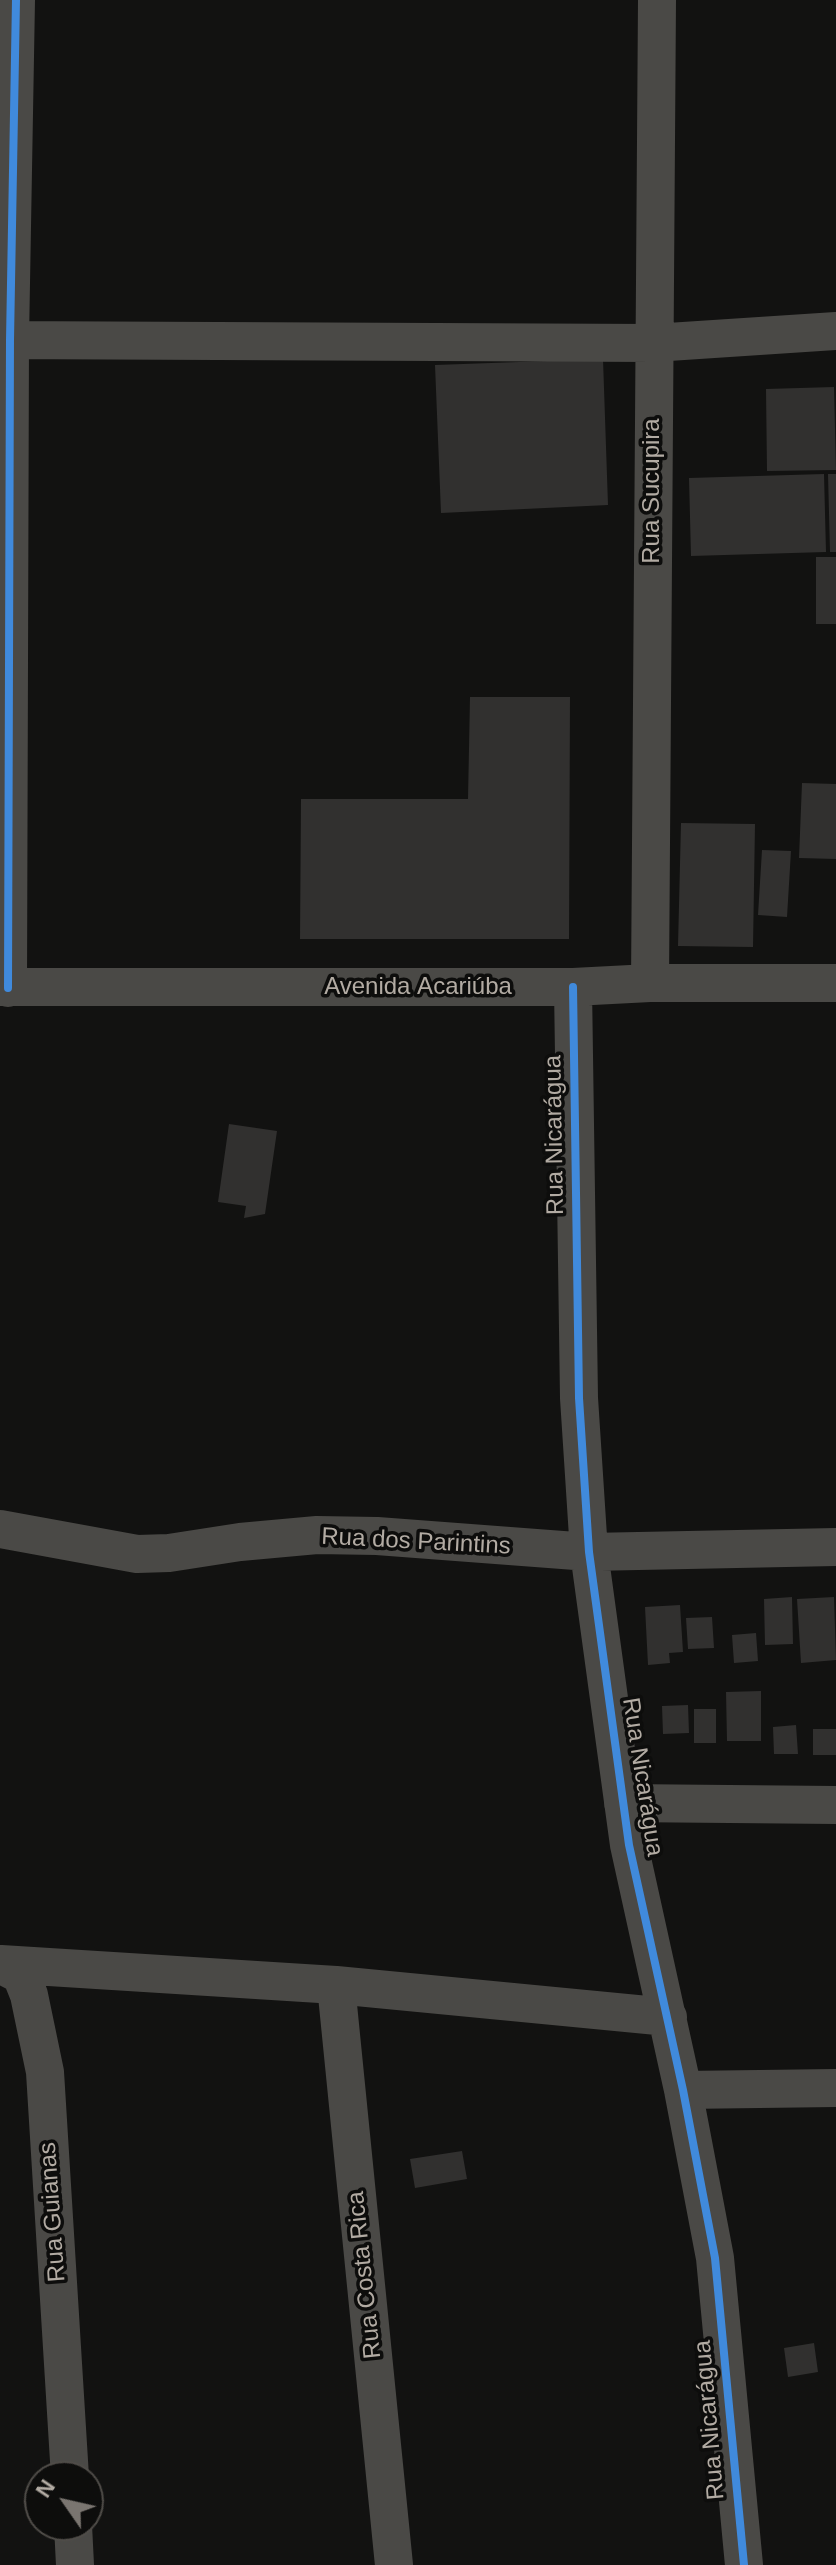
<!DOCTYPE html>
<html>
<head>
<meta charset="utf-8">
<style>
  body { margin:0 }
  #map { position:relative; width:836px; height:2565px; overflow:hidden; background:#121211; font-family:Arial,sans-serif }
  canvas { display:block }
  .north { position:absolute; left:24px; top:2461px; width:80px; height:80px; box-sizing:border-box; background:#0d0d0c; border:2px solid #4f4c48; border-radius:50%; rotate:304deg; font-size:22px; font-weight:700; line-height:32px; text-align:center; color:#b2aba3 }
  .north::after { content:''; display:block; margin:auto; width:28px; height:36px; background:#7a7570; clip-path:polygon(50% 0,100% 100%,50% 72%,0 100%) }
</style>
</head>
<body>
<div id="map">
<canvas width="836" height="2565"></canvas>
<div class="north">N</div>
</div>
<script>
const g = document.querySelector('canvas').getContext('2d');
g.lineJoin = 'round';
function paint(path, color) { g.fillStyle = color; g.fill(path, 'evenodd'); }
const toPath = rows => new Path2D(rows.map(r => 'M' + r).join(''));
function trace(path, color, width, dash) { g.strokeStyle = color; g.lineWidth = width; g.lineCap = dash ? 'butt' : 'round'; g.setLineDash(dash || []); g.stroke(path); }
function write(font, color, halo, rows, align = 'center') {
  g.font = font + ' Arial,sans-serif'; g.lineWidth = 7; g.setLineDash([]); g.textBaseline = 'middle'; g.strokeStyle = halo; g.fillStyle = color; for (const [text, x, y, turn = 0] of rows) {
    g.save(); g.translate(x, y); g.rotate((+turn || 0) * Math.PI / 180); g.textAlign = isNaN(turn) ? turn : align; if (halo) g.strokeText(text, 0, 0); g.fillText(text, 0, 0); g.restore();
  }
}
const building = toPath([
  [603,359,608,505,441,513,435,365],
  [834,387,836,470,767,471,766,389],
  [824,474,826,552,691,556,689,478],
  [828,474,836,474,836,552,830,552],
  [816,557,836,557,836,624,816,624],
  [470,697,570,697,569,939,300,939,301,799,468,799],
  [802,783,836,784,836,859,799,858],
  [681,823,755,824,753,947,678,946],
  [762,850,791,851,787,917,758,915],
  [229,1124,277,1131,265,1214,244,1218,246,1206,218,1202],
  [792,1597,793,1644,765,1645,764,1599],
  [834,1597,836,1660,801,1663,797,1599],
  [680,1605,683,1652,669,1653,670,1663,648,1665,645,1607],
  [712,1617,714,1648,688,1649,686,1618],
  [756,1633,758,1661,734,1663,732,1635],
  [761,1691,761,1741,727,1741,726,1692],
  [688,1705,689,1733,663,1734,662,1706],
  [694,1709,716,1709,716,1743,694,1743],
  [796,1725,798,1754,774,1754,773,1727],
  [813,1729,836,1729,836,1755,813,1755],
  [462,2151,467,2179,415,2188,410,2159],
  [814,2343,818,2372,788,2377,784,2348]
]);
const street = toPath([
  [0,340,653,343,836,331],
  [650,983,657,0],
  [0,987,573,987,650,983,836,983],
  [573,987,579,1398,589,1552,629,1845,683,2090,715,2258,744,2565],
  [8,988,10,340,16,0],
  [0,1529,137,1554,169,1553,240,1542,317,1535,377,1536,589,1552,836,1547],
  [623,1803,836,1805],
  [0,1964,21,1975,29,1995,45,2072,70,2477],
  [1,1964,336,1985,668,2017],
  [336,1985,394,2565],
  [683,2090,836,2088],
  [73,2525,75,2565]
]);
const cycleway = toPath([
  [573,987,579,1398,589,1552,629,1845,683,2090,715,2258,744,2565],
  [8,988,10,340,16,0]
]);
const streetNames = [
  ["Rua Sucupira",652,491,-90],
  ["Avenida Acariúba",418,987],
  ["Rua Nicarágua",555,1135,-91],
  ["Rua dos Parintins",416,1542,3],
  ["Rua Nicarágua",642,1777,81],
  ["Rua Guianas",53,2212,-94],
  ["Rua Costa Rica",365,2275,-96],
  ["Rua Nicarágua",710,2420,-95]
];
paint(building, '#31302f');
trace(street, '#4a4946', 38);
trace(cycleway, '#408adc', 8);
write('24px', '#b2aba3', '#0d0d0c', streetNames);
</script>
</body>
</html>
